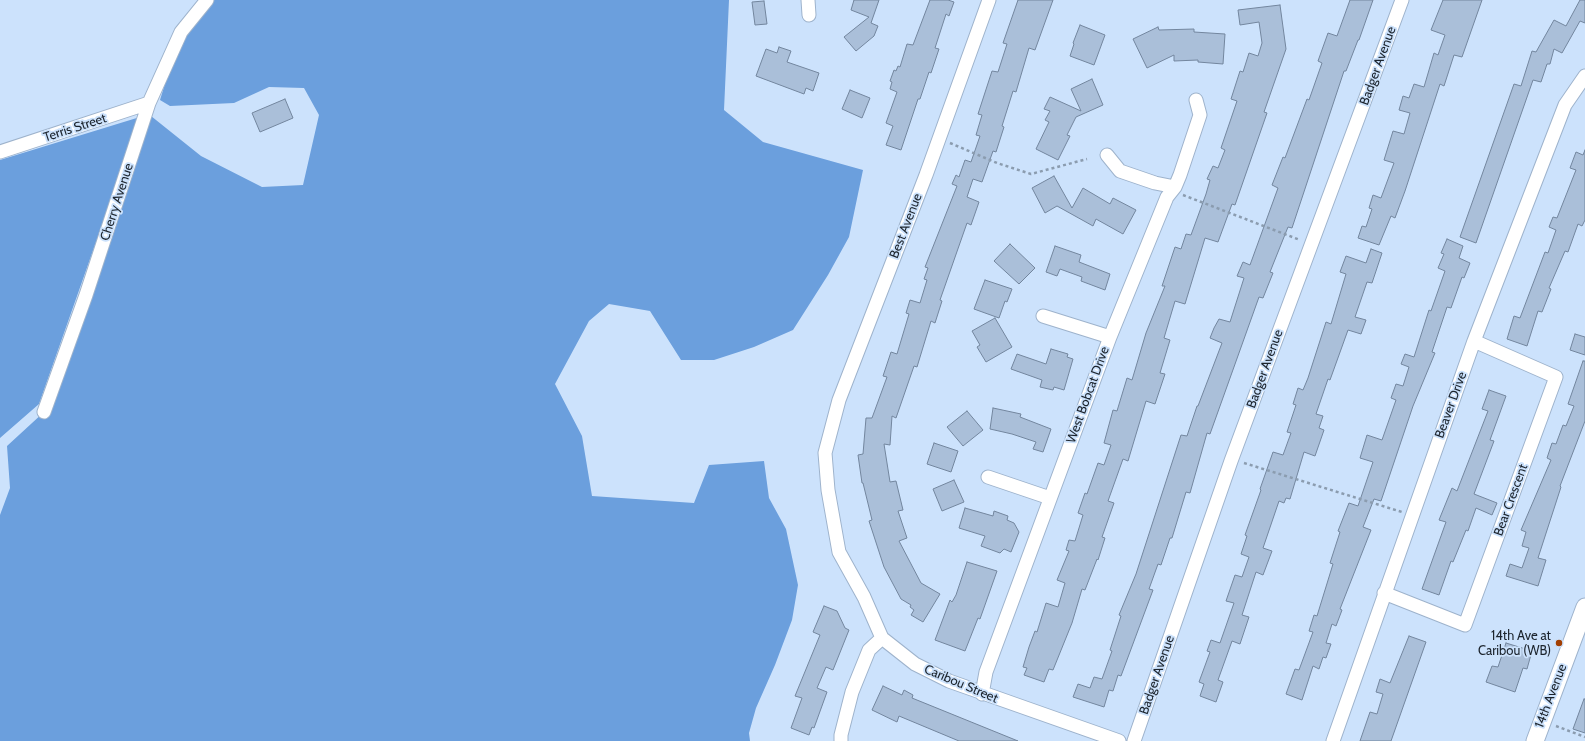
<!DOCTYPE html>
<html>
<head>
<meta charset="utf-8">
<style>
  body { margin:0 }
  canvas { display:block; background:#cce2fc }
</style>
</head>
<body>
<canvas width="1585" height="741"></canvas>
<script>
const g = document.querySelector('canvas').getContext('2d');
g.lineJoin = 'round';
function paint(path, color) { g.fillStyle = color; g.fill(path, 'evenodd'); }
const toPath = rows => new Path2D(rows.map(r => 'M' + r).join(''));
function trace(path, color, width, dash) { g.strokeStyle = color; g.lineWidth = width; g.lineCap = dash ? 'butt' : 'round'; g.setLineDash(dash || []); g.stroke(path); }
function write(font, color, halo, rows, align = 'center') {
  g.font = font + ' Cabin,sans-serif'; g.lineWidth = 3.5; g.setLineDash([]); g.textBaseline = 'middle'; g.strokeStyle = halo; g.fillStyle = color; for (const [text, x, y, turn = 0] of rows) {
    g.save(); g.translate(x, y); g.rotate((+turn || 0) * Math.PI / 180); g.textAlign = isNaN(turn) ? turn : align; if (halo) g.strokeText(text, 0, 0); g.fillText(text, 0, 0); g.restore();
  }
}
const forest = toPath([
  [207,0,729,0,724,110,763,142,863,170,849,237,828,275,793,330,754,347,714,360,681,360,650,311,609,304,589,321,555,384,582,436,592,496,694,503,709,465,764,461,769,498,786,529,798,585,792,620,775,665,756,708,749,733,750,741,0,741,0,515,10,488,7,446,44,412,151,116,201,156,262,187,303,185,319,115,304,88,269,87,234,103,170,106,160,100,181,32],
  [140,117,39,404,0,438,0,160]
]);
const building = toPath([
  [854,0,879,0,871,23,878,26,874,36,856,51,844,37,869,17,851,10,854,0],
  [930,0,948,0,954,2,949,16,946,14,935,48,939,49,931,73,929,72,920,99,918,99,901,150,886,145,893,126,886,123,897,92,890,89,892,82,890,81,894,70,896,71,898,66,900,67,907,44,913,45,930,0],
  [1018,0,1053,0,1035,50,1029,48,1016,92,1013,91,1002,126,1004,127,996,152,993,151,982,182,973,179,967,197,979,202,971,225,967,223,940,300,942,301,935,323,931,321,917,367,914,366,896,418,892,416,890,445,884,444,890,482,896,481,903,510,898,511,907,538,899,541,921,583,940,594,923,622,911,615,914,610,910,607,911,605,901,599,884,567,869,521,872,520,863,483,862,483,858,455,863,454,866,418,872,418,887,377,883,376,891,352,897,354,909,314,906,313,910,300,920,303,927,280,924,279,928,268,925,267,957,186,952,184,956,175,959,177,965,160,971,162,980,136,976,135,982,115,978,114,992,71,998,72,1007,44,1003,43,1018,0],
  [1350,0,1373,0,1359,40,1358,40,1346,71,1344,71,1292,228,1288,227,1270,272,1273,273,1263,298,1259,297,1210,434,1207,433,1190,493,1186,492,1172,538,1170,538,1161,565,1158,564,1149,589,1153,590,1121,676,1118,675,1113,691,1109,690,1104,707,1073,697,1078,684,1090,688,1094,677,1102,679,1112,651,1110,650,1121,616,1119,615,1136,574,1181,435,1187,436,1197,406,1198,406,1222,343,1210,338,1214,328,1219,319,1230,322,1244,278,1237,276,1243,262,1250,265,1278,188,1272,185,1283,157,1285,158,1307,99,1309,100,1322,63,1318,61,1328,33,1337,36,1350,0],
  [1443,0,1482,0,1462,57,1454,55,1444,86,1440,84,1405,191,1395,218,1391,216,1379,245,1358,238,1362,226,1366,227,1372,209,1369,208,1373,195,1381,198,1394,163,1384,160,1393,131,1404,134,1410,113,1399,110,1403,96,1409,98,1414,84,1424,87,1434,53,1438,55,1445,35,1431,30,1443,0],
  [1580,0,1585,0,1585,23,1580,21,1562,53,1554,49,1550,64,1547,64,1541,82,1533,80,1476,243,1460,237,1514,84,1521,86,1532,51,1536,52,1554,20,1566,26,1580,0],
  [764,1,767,24,755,25,752,2,764,1],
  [1280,5,1286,49,1264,112,1267,113,1235,205,1232,204,1218,242,1205,238,1185,304,1175,301,1164,338,1170,340,1160,373,1165,374,1155,404,1146,401,1128,461,1123,459,1108,501,1114,503,1102,537,1105,538,1098,560,1097,559,1085,590,1082,589,1072,623,1053,670,1049,669,1044,682,1024,675,1027,668,1023,667,1029,647,1035,631,1037,632,1046,603,1058,607,1065,583,1057,580,1069,551,1066,550,1069,540,1075,541,1083,515,1078,513,1085,493,1087,494,1098,463,1104,465,1111,445,1104,443,1113,410,1117,411,1127,378,1132,380,1146,333,1165,286,1162,286,1175,247,1181,249,1186,234,1191,235,1206,194,1210,180,1207,179,1213,166,1218,168,1225,150,1221,148,1237,101,1231,99,1240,71,1243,72,1249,53,1258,56,1262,43,1259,22,1240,25,1238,10,1280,5],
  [1080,25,1105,35,1094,65,1070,56,1074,44,1073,43,1080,25],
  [1158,27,1159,30,1194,29,1194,32,1225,34,1223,64,1198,62,1198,60,1174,61,1174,55,1147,68,1133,39,1158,27],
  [779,47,791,51,787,62,819,73,813,91,806,88,804,94,756,76,766,49,777,53,779,47],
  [1092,79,1103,105,1076,117,1067,135,1070,136,1058,160,1036,149,1049,122,1045,120,1050,111,1044,109,1050,97,1081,111,1071,89,1092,79],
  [850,90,870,98,862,118,842,109,850,90],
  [285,99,293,118,260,132,252,113,285,99],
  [1585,150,1585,220,1582,226,1578,224,1568,252,1565,251,1549,288,1551,289,1542,312,1538,311,1527,346,1507,339,1514,316,1520,318,1545,252,1548,253,1556,230,1549,227,1553,217,1557,218,1576,170,1570,168,1576,152,1583,155,1585,150],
  [1054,176,1072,208,1083,188,1110,204,1113,198,1136,210,1123,234,1096,219,1093,226,1057,206,1045,213,1032,188,1054,176],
  [1447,239,1463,246,1459,258,1470,263,1464,278,1462,277,1451,308,1447,307,1432,352,1435,353,1413,406,1381,501,1374,499,1363,527,1371,530,1340,609,1342,610,1336,626,1332,624,1326,643,1331,644,1326,658,1323,657,1319,669,1313,666,1302,700,1286,694,1295,669,1299,670,1313,632,1309,631,1314,615,1317,616,1333,564,1330,563,1340,532,1338,531,1349,503,1358,506,1373,462,1360,458,1367,435,1382,440,1396,400,1391,398,1396,384,1403,386,1409,367,1401,364,1405,354,1414,357,1429,310,1431,311,1445,271,1438,268,1444,254,1441,253,1447,239],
  [1010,244,1035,268,1019,284,994,261,1010,244],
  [1055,246,1081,255,1079,262,1110,274,1105,290,1081,281,1082,277,1060,269,1057,276,1046,272,1055,246],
  [1371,249,1382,253,1372,283,1367,282,1355,317,1366,320,1361,334,1348,330,1330,380,1328,379,1316,414,1323,416,1319,428,1324,430,1315,456,1304,452,1290,499,1286,498,1284,503,1279,501,1263,548,1272,551,1263,575,1256,572,1242,615,1249,617,1240,644,1232,641,1218,680,1223,682,1216,702,1200,696,1204,684,1199,682,1210,652,1207,651,1211,640,1220,643,1234,603,1226,601,1235,575,1242,577,1249,557,1241,554,1247,536,1245,535,1261,490,1260,489,1273,452,1283,455,1291,433,1287,432,1296,405,1293,404,1298,388,1303,390,1308,378,1326,322,1331,324,1346,274,1340,272,1346,256,1366,263,1371,249],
  [985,280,1012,289,1007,302,1005,301,999,318,974,309,985,280],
  [995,318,1012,347,986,362,977,347,980,345,972,331,995,318],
  [1575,334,1585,337,1585,355,1570,350,1575,334],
  [1051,349,1068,354,1067,357,1073,359,1064,390,1054,387,1053,390,1040,387,1042,380,1011,369,1017,354,1046,364,1051,349],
  [1583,361,1585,361,1585,421,1560,486,1561,487,1538,558,1546,560,1538,586,1506,576,1510,564,1522,568,1529,548,1522,546,1526,532,1521,530,1551,460,1547,458,1552,443,1556,444,1563,425,1566,426,1574,406,1568,404,1583,361],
  [1489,390,1506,396,1490,440,1494,441,1474,494,1497,503,1492,515,1476,508,1468,531,1466,530,1453,562,1451,561,1439,595,1422,589,1446,522,1439,520,1452,488,1457,491,1488,411,1482,409,1489,390],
  [993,408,1021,414,1020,417,1051,429,1043,452,1033,449,1036,442,1012,434,990,429,993,408],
  [967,411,983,430,963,446,947,427,967,411],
  [934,443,958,451,951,472,927,464,934,443],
  [954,480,964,502,942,511,933,489,954,480],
  [965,508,993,516,994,511,1008,516,1007,520,1014,523,1019,532,1011,552,1004,549,1000,553,981,546,985,536,959,528,965,508],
  [967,562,997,571,980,619,978,618,965,651,935,640,950,600,952,602,956,595,967,562],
  [824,606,837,611,845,628,849,630,833,670,826,667,817,688,827,692,814,728,812,727,809,735,791,728,802,698,795,696,820,635,813,632,824,606],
  [1409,636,1426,642,1391,741,1360,741,1370,712,1377,714,1383,694,1376,692,1380,679,1390,683,1409,636],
  [1506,643,1532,651,1527,669,1523,668,1515,692,1486,682,1492,666,1498,667,1506,643],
  [883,686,902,695,904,690,913,695,912,698,1018,741,959,741,899,716,897,722,872,710,883,686],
  [1584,699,1585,699,1585,733,1573,729,1584,699]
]);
const path = toPath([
  [950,143,997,163,1031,174,1087,159],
  [1183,195,1300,240],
  [1244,463,1402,512],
  [1556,726,1585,737]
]);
const minor = toPath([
  [808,0,809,15],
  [989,0,926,175,839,400,825,453,828,490,839,552,864,597,882,638,915,664,949,681,1119,741],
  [0,152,149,103],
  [1107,155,1120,171,1155,183,1175,187],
  [1043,316,1110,337],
  [44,412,86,295,149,103,181,32,207,0],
  [988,477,1050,498],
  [1384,593,1465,625,1556,377,1474,341],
  [982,694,986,672,1110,337,1167,197,1175,187,1180,175,1200,115,1196,100],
  [841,741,841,735,852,692,869,650,882,638],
  [1134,741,1231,461,1402,0],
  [1333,741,1474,341,1565,105,1585,76]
]);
const tertiary = toPath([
  [1535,741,1585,607]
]);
const markers = [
  [1559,643,4,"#a23f03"]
];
const streetNames = [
  ["Badger Avenue",1378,66,-70],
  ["Terris Street",75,128,-18],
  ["Cherry Avenue",117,202,-72],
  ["Best Avenue",906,226,-69],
  ["Badger Avenue",1265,369,-70],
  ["West Bobcat Drive",1088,395,-70],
  ["Beaver Drive",1451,405,-70],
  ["Bear Crescent",1511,500,-70],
  ["Badger Avenue",1157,675,-71],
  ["Caribou Street",961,684,23],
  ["14th Avenue",1551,696,-69]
];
const poiNames = [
  ["14th Ave at",1551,636],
  ["Caribou (WB)",1551,651]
];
paint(forest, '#6b9fdd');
paint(building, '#aabfd9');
trace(building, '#73869e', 1);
trace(minor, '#9eb3cc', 15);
trace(tertiary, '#9eb3cc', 19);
trace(path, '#8b9caf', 2.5, [3, 3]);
trace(minor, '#fff', 13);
trace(tertiary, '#fff', 17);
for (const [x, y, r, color] of markers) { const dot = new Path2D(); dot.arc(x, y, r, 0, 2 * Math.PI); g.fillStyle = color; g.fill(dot); trace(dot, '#cce2fc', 1.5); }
write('13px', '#1c242d', '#cce2fc', streetNames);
write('13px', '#1c242d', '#cce2fc', poiNames, 'right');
</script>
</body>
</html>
